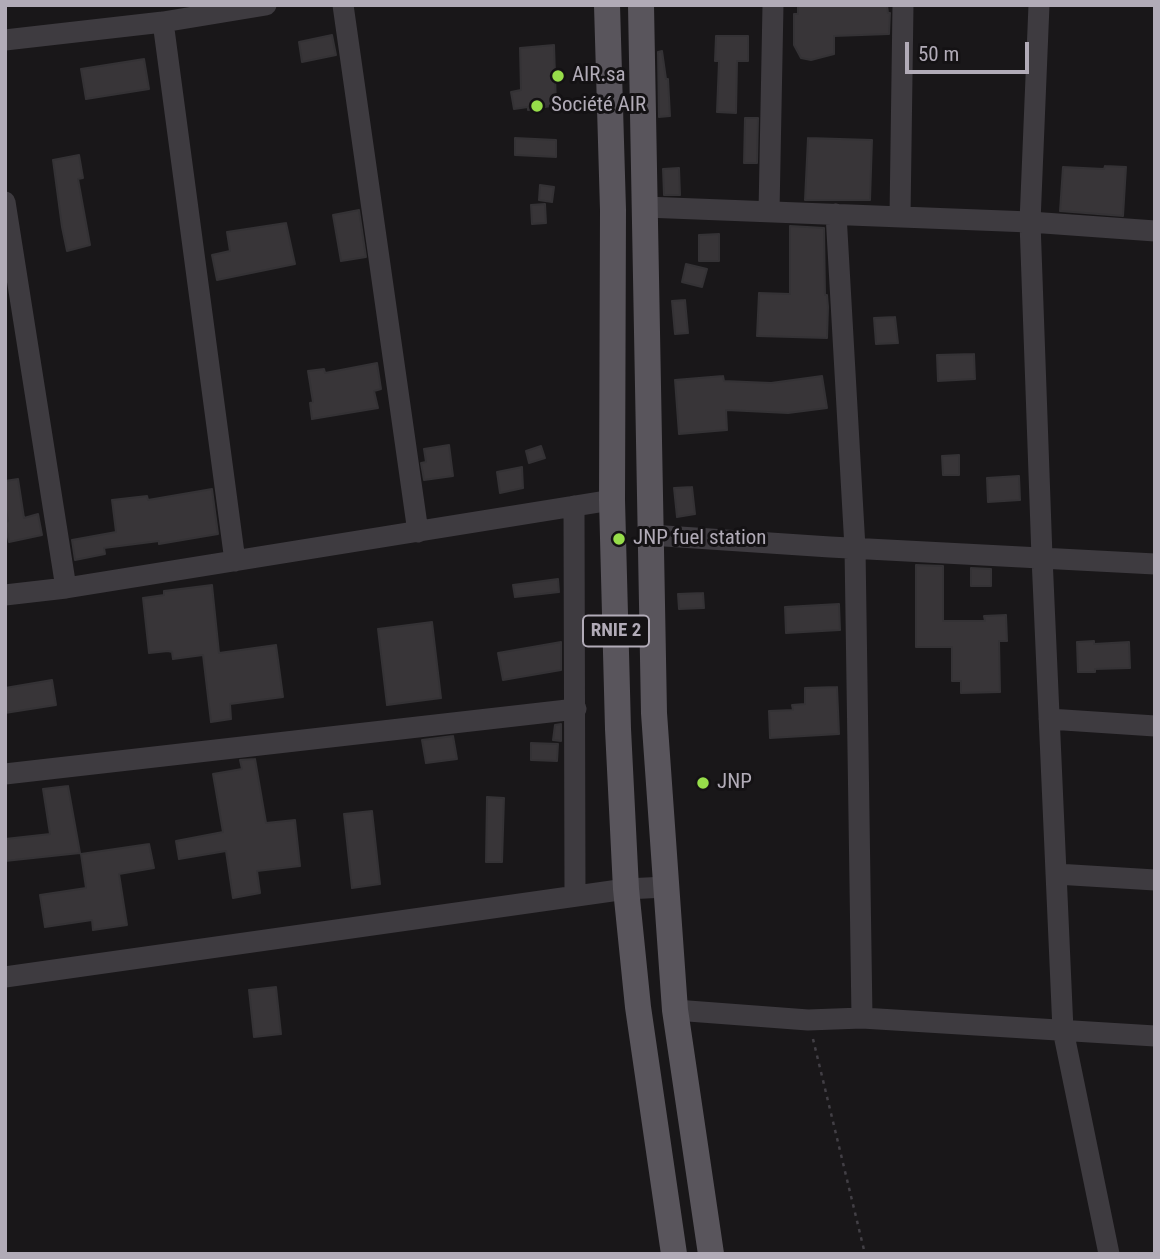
<!DOCTYPE html>
<html>
<head>
<meta charset="utf-8">
<style>
  body { margin:0 }
  #map { position:relative; width:1160px; height:1259px; overflow:hidden; background:#191719; font-family:"Roboto Condensed",sans-serif }
  canvas { display:block }
  .frame { position:absolute; inset:0; border:7px solid #b1abb7; pointer-events:none }
  .scale { position:absolute; left:905px; top:42px; width:124px; height:32px; box-sizing:border-box; border:4px solid #b1abb7; border-top:0; padding-left:9px; font-size:21px; line-height:24px; white-space:nowrap; color:#b1abb7; -webkit-text-stroke:5px #141214; paint-order:stroke }
</style>
</head>
<body>
<div id="map">
<canvas width="1160" height="1259"></canvas>
<div class="frame"></div>
<div class="scale">50 m</div>
</div>
<script>
const g = document.querySelector('canvas').getContext('2d');
g.lineJoin = 'round';
function paint(path, color) { g.fillStyle = color; g.fill(path, 'evenodd'); }
const toPath = rows => new Path2D(rows.map(r => 'M' + r).join(''));
function trace(path, color, width, dash) { g.strokeStyle = color; g.lineWidth = width; g.lineCap = dash ? 'butt' : 'round'; g.setLineDash(dash || []); g.stroke(path); }
function write(font, color, halo, rows, align = 'center') {
  g.font = font + ' "Roboto Condensed",sans-serif'; g.lineWidth = 6; g.setLineDash([]); g.textBaseline = 'middle'; g.strokeStyle = halo; g.fillStyle = color; for (const [text, x, y, turn = 0] of rows) {
    g.save(); g.translate(x, y); g.rotate((+turn || 0) * Math.PI / 180); g.textAlign = isNaN(turn) ? turn : align; if (halo) g.strokeText(text, 0, 0); g.fillText(text, 0, 0); g.restore();
  }
}
const building = toPath([
  [798,5,887,5,888,13,890,13,889,34,834,36,834,54,811,60,801,58,794,45,794,14,798,14,798,5],
  [332,35,336,55,302,62,299,42,332,35],
  [716,36,748,36,748,61,737,61,736,113,717,112,719,61,715,61,716,36],
  [554,45,556,105,528,110,528,107,514,109,511,92,521,90,520,48,554,45],
  [662,51,666,79,668,79,670,116,659,117,658,52,662,51],
  [144,59,149,89,86,99,81,69,144,59],
  [745,118,758,118,757,163,744,163,745,118],
  [515,138,556,140,556,157,515,155,515,138],
  [808,138,872,140,870,200,805,200,808,138],
  [79,155,83,178,78,179,90,245,67,251,62,227,53,160,79,155],
  [1105,166,1126,167,1123,216,1060,211,1063,167,1104,169,1105,166],
  [679,168,680,195,664,195,663,169,679,168],
  [540,185,554,187,552,202,539,200,540,185],
  [545,204,546,223,532,224,531,205,545,204],
  [359,210,366,257,341,261,333,215,359,210],
  [286,223,295,264,217,280,212,255,230,251,227,232,286,223],
  [790,226,824,228,825,295,827,295,828,307,827,338,757,336,759,293,790,294,790,226],
  [719,234,719,261,699,261,699,235,719,234],
  [686,264,707,269,702,287,682,282,686,264],
  [685,300,688,333,675,334,672,301,685,300],
  [895,317,898,343,876,344,874,318,895,317],
  [974,354,975,379,938,381,937,355,974,354],
  [377,363,381,389,374,391,378,408,312,419,310,403,313,402,308,371,324,369,325,373,377,363],
  [723,376,724,381,771,383,822,376,827,408,788,413,726,410,727,430,679,434,675,380,723,376],
  [449,445,453,476,424,480,421,463,426,462,424,449,449,445],
  [541,446,545,458,529,463,526,451,541,446],
  [959,455,959,475,943,475,942,456,959,455],
  [522,467,523,488,500,493,497,472,522,467],
  [1019,476,1020,500,988,502,987,478,1019,476],
  [18,479,24,518,38,514,42,535,9,542,5,522,8,521,5,507,5,481,18,479],
  [692,487,695,514,677,517,674,488,692,487],
  [212,489,218,534,159,544,159,541,104,548,105,554,75,560,72,540,116,532,112,500,147,496,148,500,212,489],
  [916,565,943,566,943,621,985,621,984,616,1006,615,1007,641,999,641,1000,692,961,693,961,681,952,681,952,647,916,647,916,565],
  [971,568,991,569,991,586,971,586,971,568],
  [558,579,559,592,515,597,513,585,558,579],
  [212,585,219,653,276,645,283,697,230,704,231,719,211,722,203,655,173,659,172,652,168,651,149,653,143,598,164,595,164,591,212,585],
  [703,593,704,608,679,609,678,594,703,593],
  [839,604,840,630,786,633,785,607,839,604],
  [432,622,441,698,387,705,378,629,432,622],
  [1094,641,1094,644,1129,642,1130,668,1095,669,1095,672,1078,672,1077,642,1094,641],
  [561,642,561,670,503,680,498,653,561,642],
  [52,680,56,705,5,713,5,688,52,680],
  [837,687,839,734,770,738,769,711,793,710,792,705,805,704,805,688,837,687],
  [561,724,561,741,553,740,555,725,561,724],
  [453,736,457,759,426,763,422,740,453,736],
  [531,743,558,744,557,761,531,760,531,743],
  [255,759,266,823,295,820,300,866,257,871,260,893,233,898,226,851,179,859,176,841,223,832,213,774,242,769,240,760,255,759],
  [68,786,80,853,5,861,5,839,50,834,43,789,68,786],
  [487,797,504,798,502,862,486,862,487,797],
  [372,811,380,884,352,888,344,814,372,811],
  [149,844,154,868,119,874,127,925,93,930,92,920,45,927,40,895,86,888,81,854,149,844],
  [276,987,281,1034,254,1037,249,990,276,987]
]);
const path = toPath([
  [813,1039,865,1254]
]);
const minor = toPath([
  [343,5,418,532],
  [1039,5,1030,222,1042,557,1063,1030,1109,1254],
  [163,22,235,561],
  [5,40,163,22,266,5],
  [5,202,66,588],
  [645,207,1030,222,1155,231],
  [769,212,773,5],
  [836,214,855,548,862,1018],
  [900,217,903,5],
  [574,506,575,896],
  [650,535,830,547,1155,564],
  [5,595,66,588,612,500],
  [1049,719,1155,726],
  [5,774,576,709],
  [1056,874,1155,880],
  [5,977,626,889,666,887],
  [675,1010,808,1020,862,1018,1155,1036]
]);
const major = toPath([
  [607,5,613,210,612,500,618,729,626,889,638,1007,674,1254],
  [641,5,654,713,675,1010,711,1254]
]);
const markers = [
  [558,76,7,"#97de4a"],
  [537,106,7,"#97de4a"],
  [619,539,7,"#97de4a"],
  [703,783,7,"#97de4a"]
];
const shields = [
  [616,631,66]
];
const shieldNames = [
  ["RNIE 2",616,631]
];
const poiNames = [
  ["AIR.sa",572,76],
  ["Société AIR",551,106],
  ["JNP fuel station",633,539],
  ["JNP",717,783]
];
paint(building, '#383538');
trace(building, '#343235', 2);
trace(path, '#423f45', 2.5, [3.5, 5]);
trace(minor, '#3e3b40', 21);
trace(major, '#59555c', 26);
for (const [x, y, r, color] of markers) { const dot = new Path2D(); dot.arc(x, y, r, 0, 2 * Math.PI); g.fillStyle = color; g.fill(dot); trace(dot, '#141214', 2.5); }
for (const [x, y, w] of shields) { const box = new Path2D(); box.roundRect(x - w / 2, y - 15.5, w, 31, 5); g.fillStyle = '#141214'; g.fill(box); trace(box, '#b1abb7', 2); }
write('bold 19px', '#b1abb7', null, shieldNames);
write('21px', '#b1abb7', '#141214', poiNames, 'left');
</script>
</body>
</html>
